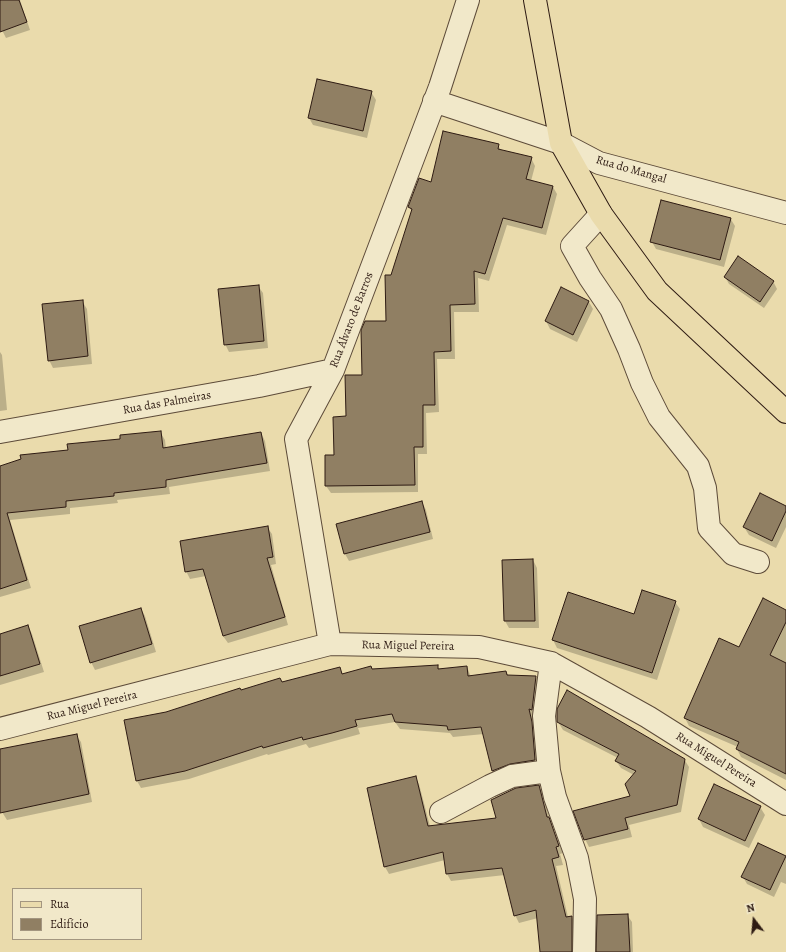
<!DOCTYPE html>
<html>
<head>
<meta charset="utf-8">
<style>
  body { margin:0 }
  #map { position:relative; width:786px; height:952px; overflow:hidden; background:#eadbac; font-family:Alegreya,serif }
  canvas { display:block }
  .legend { position:absolute; left:12px; top:888px; width:130px; height:52px; box-sizing:border-box; background:#f1e8c9; border:1px solid #a39680; margin:0; padding:5px 7px; list-style:none; font-size:12px; color:#2e1b13 }
  .legend li { display:flex; align-items:center; gap:8px; height:20px }
  .legend b { width:20px; border:1px solid #a39680 }
  .north { position:absolute; left:734px; top:900px; width:40px; height:40px; -webkit-text-stroke:3px #f1e8c9; paint-order:stroke; rotate:344deg; font-size:11px; font-weight:700; line-height:16px; text-align:center; color:#2e1b13 }
  .north::after { content:''; display:block; margin:auto; width:14px; height:18px; background:#2e1b13; clip-path:polygon(50% 0,100% 100%,50% 72%,0 100%) }
</style>
</head>
<body>
<div id="map">
<canvas width="786" height="952"></canvas>
<ul class="legend">
<li><b style="height:5px;background:#eadbac"></b>Rua</li>
<li><b style="height:11px;background:#907f63"></b>Edifício</li>
</ul>
<div class="north">N</div>
</div>
<script>
const g = document.querySelector('canvas').getContext('2d');
g.lineJoin = 'round';
function paint(path, color) { g.fillStyle = color; g.fill(path, 'evenodd'); }
const toPath = rows => new Path2D(rows.map(r => 'M' + r).join(''));
function trace(path, color, width, dash) { g.strokeStyle = color; g.lineWidth = width; g.lineCap = dash ? 'butt' : 'round'; g.setLineDash(dash || []); g.stroke(path); }
function write(font, color, halo, rows, align = 'center') {
  g.font = font + ' Alegreya,serif'; g.lineWidth = 3; g.setLineDash([]); g.textBaseline = 'middle'; g.strokeStyle = halo; g.fillStyle = color; for (const [text, x, y, turn = 0] of rows) {
    g.save(); g.translate(x, y); g.rotate((+turn || 0) * Math.PI / 180); g.textAlign = isNaN(turn) ? turn : align; if (halo) g.strokeText(text, 0, 0); g.fillText(text, 0, 0); g.restore();
  }
}
const shadow = toPath([
  [0,0,20,0,30,30,6,38,0,26],
  [371,92,376,100,367,138,313,125,309,118],
  [498,145,501,151,531,158,535,166,531,181,553,187,557,194,546,235,507,225,489,281,478,278,479,312,454,312,455,359,437,359,439,412,426,413,427,454,418,454,418,492,331,493,326,486,347,417,387,322,392,276,412,212,409,207,432,183],
  [730,218,735,226,724,267,656,249,652,242],
  [725,277,773,281,777,289,764,308,729,284],
  [258,286,263,293,268,348,229,352,225,344],
  [82,301,87,309,92,364,53,368,49,360],
  [589,302,593,309,577,342,550,329,546,321],
  [0,352,2,355,7,410,0,411],
  [160,432,165,440,166,449,261,433,265,441,270,471,169,487,170,494,117,500,118,503,70,508,70,514,10,520,31,588,0,597,0,467],
  [422,502,426,510,433,539,349,561,345,554],
  [786,507,786,527,776,548,749,535,744,527],
  [267,527,272,534,276,564,271,565,288,625,228,643,223,636,206,576,190,579,186,571],
  [533,560,537,568,539,628,509,628,505,621],
  [568,593,635,615,675,602,680,609,657,680,557,648,553,640],
  [141,609,145,616,156,652,95,670,91,662],
  [786,611,786,780,741,757,737,749,738,747,689,726,685,718,739,648],
  [28,626,32,634,44,672,0,685,0,635],
  [438,667,440,670,467,667,471,677,506,672,509,676,536,677,540,685,536,717,532,715,536,730,539,768,497,778,493,771,484,734,453,737,450,733,400,729,395,722,358,728,360,734,309,748,306,744,268,755,267,754,189,779,141,788,137,781,125,721,166,713,241,691,282,683,339,668,343,675,372,670],
  [558,722,684,759,689,767,681,812,629,825,632,837,589,847,585,839,631,797,634,775,621,768,616,761,618,758,563,730],
  [76,735,81,742,92,802,7,820,2,812,0,801,0,750],
  [415,777,419,784,430,826,497,819,539,786,543,794,550,821,563,853,560,854,563,865,556,866,568,917,572,917,576,925,575,952,541,952,538,918,519,923,515,915,505,875,451,881,447,874,445,860,389,874,385,867],
  [760,807,765,815,749,848,703,827,699,819],
  [759,844,786,857,786,884,781,882,774,897,747,884,743,877],
  [627,915,632,922,633,952,598,952]
]);
const building = toPath([
  [0,0,19,0,27,22,0,32,0,0],
  [317,79,372,91,363,131,308,118,317,79],
  [443,131,499,144,498,149,532,157,526,179,553,186,542,228,503,218,485,274,474,271,475,304,450,305,451,351,434,352,435,405,423,405,423,447,414,447,415,485,325,486,325,455,334,455,333,417,346,416,345,375,362,375,361,330,365,321,386,321,385,275,391,275,412,209,408,207,419,178,431,182,443,131],
  [661,200,731,218,720,260,650,242,661,200],
  [738,256,774,281,760,302,724,277,738,256],
  [259,285,264,341,224,345,218,289,259,285],
  [561,287,589,301,573,335,545,321,561,287],
  [83,300,88,356,48,361,42,304,83,300],
  [161,431,163,448,261,432,267,463,166,480,166,487,114,493,114,496,66,501,66,507,7,513,27,580,0,589,0,466,21,459,20,455,68,450,67,444,120,439,120,435,161,431],
  [760,493,786,506,786,511,772,541,743,527,760,493],
  [422,501,430,532,344,554,336,524,422,501],
  [268,526,273,557,267,558,285,617,223,636,203,569,185,572,180,541,268,526],
  [533,559,535,621,504,621,502,560,533,559],
  [642,590,676,601,652,673,552,640,568,592,634,614,642,590],
  [763,598,786,610,786,622,770,655,786,663,786,774,736,749,739,742,684,718,719,638,739,647,763,598],
  [141,608,152,644,90,663,79,626,141,608],
  [28,625,40,664,0,676,0,634,28,625],
  [438,665,438,669,467,666,468,676,506,671,507,675,536,676,532,710,529,709,532,722,535,760,510,764,492,771,481,727,448,730,447,726,395,722,392,714,355,720,357,726,332,733,303,740,302,737,263,748,262,746,185,771,136,781,124,720,166,712,240,688,241,690,280,678,282,682,340,667,342,674,371,666,372,669,438,665],
  [567,690,685,759,677,805,625,818,628,829,584,840,573,811,630,796,625,784,636,771,615,761,619,754,557,722,557,709,567,690],
  [77,734,89,794,0,813,0,749,77,734],
  [416,776,428,826,496,818,491,800,516,788,539,785,547,817,549,817,559,846,556,847,559,857,552,859,566,917,572,916,572,952,540,952,536,910,514,916,502,868,446,874,443,852,384,867,367,788,416,776],
  [714,784,761,806,745,841,698,819,714,784],
  [758,843,786,856,770,890,741,877,758,843],
  [628,914,630,952,596,952,597,915,628,914]
]);
const minor = toPath([
  [434,101,561,143,599,163,786,213],
  [601,214,572,246,590,278,611,309,629,349,642,383,659,417,698,466,705,488,709,528,733,554,758,562],
  [0,432,259,386,333,370],
  [330,644,296,439,333,370,440,87,468,0],
  [551,663,544,716,549,771,555,797,577,858,585,899,584,952],
  [0,729,330,644,479,647,551,663,648,717,786,804],
  [441,812,490,786,512,776,549,771]
]);
const major = toPath([
  [535,0,561,143,601,214,657,291,786,412]
]);
const streetNames = [
  ["Rua do Mangal",631,170,16],
  ["Rua Álvaro de Barros",352,320,-69],
  ["Rua das Palmeiras",167,403,-10],
  ["Rua Miguel Pereira",408,646,1],
  ["Rua Miguel Pereira",92,706,-14],
  ["Rua Miguel Pereira",716,760,32]
];
paint(shadow, '#0003');
paint(building, '#907f63');
trace(building, '#2e1b13', 1);
trace(minor, '#5d4b39', 24);
trace(major, '#2e1b13', 24);
trace(minor, '#f1e8c9', 22);
trace(major, '#eadbac', 22);
write('12px', '#2e1b13', '#f1e8c9', streetNames);
</script>
</body>
</html>
